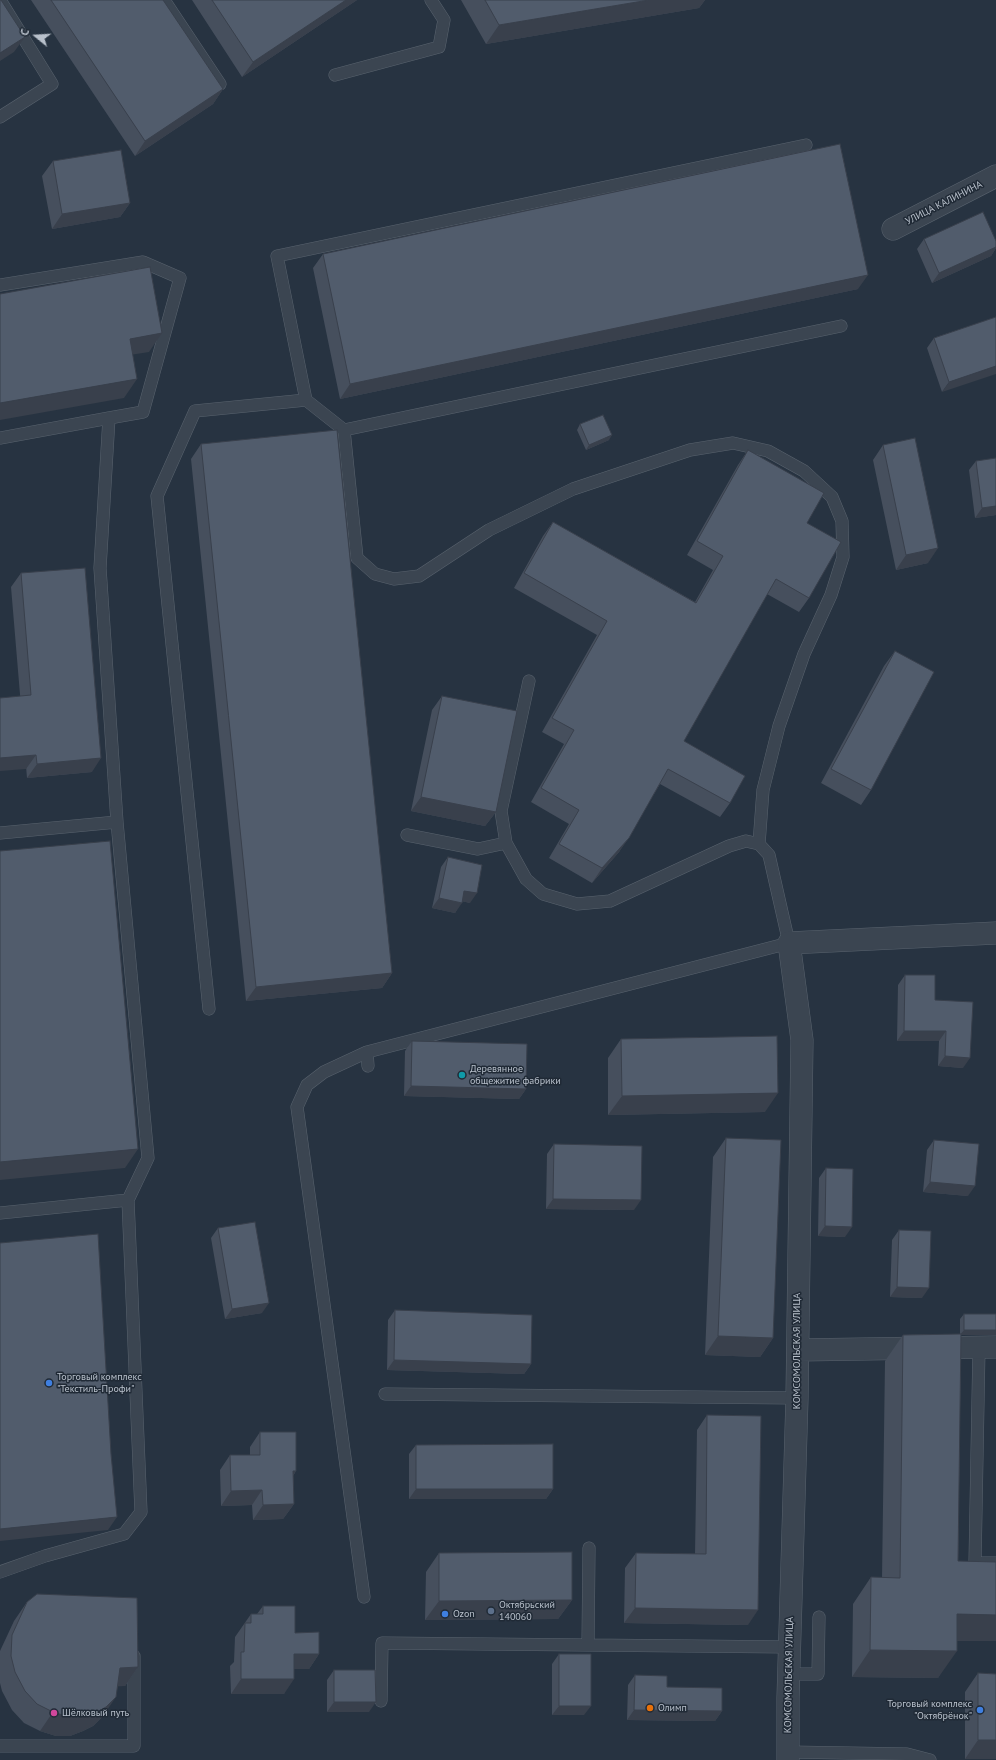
<!DOCTYPE html>
<html>
<head>
<meta charset="utf-8">
<style>
  body { margin:0 }
  #map { position:relative; width:996px; height:1760px; overflow:hidden; background:#273341; font-family:"PT Sans",sans-serif }
  canvas { display:block }
  .north { position:absolute; left:16px; top:16px; width:40px; height:40px; -webkit-text-stroke:3px #202a36; paint-order:stroke; rotate:288deg; font-size:11px; font-weight:700; line-height:16px; text-align:center; color:#b8c0cb }
  .north::after { content:''; display:block; margin:auto; width:14px; height:18px; background:#b8c0cb; clip-path:polygon(50% 0,100% 100%,50% 72%,0 100%) }
</style>
</head>
<body>
<div id="map">
<canvas width="996" height="1760"></canvas>
<div class="north">С</div>
</div>
<script>
const g = document.querySelector('canvas').getContext('2d');
g.lineJoin = 'round';
const toPath = rows => new Path2D(rows.map(r => 'M' + r).join(''));
function trace(path, color, width, dash) { g.strokeStyle = color; g.lineWidth = width; g.lineCap = dash ? 'butt' : 'round'; g.setLineDash(dash || []); g.stroke(path); }
function paint(path, color) { g.fillStyle = color; g.fill(path, 'evenodd'); }
function write(font, color, halo, rows, align = 'center') {
  g.font = font + ' "PT Sans",sans-serif'; g.lineWidth = 3; g.setLineDash([]); g.textBaseline = 'middle'; g.strokeStyle = halo; g.fillStyle = color; for (const [text, x, y, turn = 0] of rows) {
    g.save(); g.translate(x, y); g.rotate((+turn || 0) * Math.PI / 180); g.textAlign = isNaN(turn) ? turn : align; if (halo) g.strokeText(text, 0, 0); g.fillText(text, 0, 0); g.restore();
  }
}
const lane = toPath([
  [164,0,220,84],
  [335,75,439,47,444,20,431,0],
  [0,117,52,84,0,0],
  [0,285,143,262,180,278,143,412,109,418,100,568,117,822],
  [344,430,841,326],
  [0,438,109,418],
  [0,833,117,822,148,1158,128,1200],
  [407,835,478,849,506,843],
  [759,844,763,790,779,726,804,654,831,595,843,557,842,521,832,497,804,471,768,451,733,443,690,450,573,489,489,530,419,576,394,579,375,574,357,558,344,430,306,400,277,256,806,145],
  [209,1009,157,496,195,411,306,400],
  [367,1052,368,1066],
  [0,1213,128,1200,141,1512,124,1534,45,1556,0,1572],
  [979,1347,975,1563,996,1563],
  [385,1394,797,1398],
  [364,1597,297,1107,307,1085,324,1072,367,1052,789,943,769,855,759,844,746,841,729,846,610,901,577,904,543,894,526,879,506,843,501,811,529,681],
  [588,1645,589,1548],
  [789,1674,818,1674,819,1617],
  [381,1701,382,1643,790,1647],
  [0,1746,134,1746,134,1656],
  [788,1752,907,1754,930,1760]
]);
const street = toPath([
  [893,229,996,176],
  [798,1350,996,1347],
  [788,1760,788,1698,797,1398,802,1040,789,943,996,933]
]);
const wall = toPath([
  [31,0,163,0,223,89,213,104,135,156],
  [192,0,357,0,242,77],
  [461,0,705,0,699,8,486,44],
  [53,161,130,203,120,217,52,229,42,176],
  [924,239,996,241,996,248,991,256,932,283,917,249],
  [323,254,858,289,340,399,313,268],
  [996,317,942,392,927,348,934,338],
  [580,424,609,440,586,450,577,430],
  [201,444,392,973,382,988,246,1001,191,459],
  [883,445,928,563,896,570,873,460],
  [748,450,807,523,809,598,799,612,767,594,684,741,730,803,720,817,660,784,619,852,592,883,549,858,569,824,531,802,564,744,542,732,597,635,514,588,543,536,553,522,695,602,713,570,687,555,738,465],
  [976,461,996,515,975,518,969,470],
  [21,573,92,772,27,778,11,587],
  [895,651,871,790,861,805,821,783,884,666],
  [442,696,496,812,485,826,411,811,432,710],
  [448,857,470,903,462,901,455,913,432,908,441,867],
  [905,975,935,1000,963,1068,938,1066,939,1041,897,1041,898,985],
  [621,1039,765,1112,608,1115,608,1058],
  [412,1041,526,1089,519,1099,404,1096,405,1051],
  [726,1138,773,1338,760,1357,705,1355,713,1157],
  [934,1140,968,1196,923,1192,927,1150],
  [554,1144,634,1210,546,1209,547,1154],
  [826,1168,845,1237,818,1236,819,1178],
  [218,1228,262,1313,225,1319,211,1238],
  [899,1230,922,1298,890,1297,892,1240],
  [395,1310,531,1364,524,1374,387,1370,388,1320],
  [964,1314,996,1314,996,1335,961,1335,957,1641,938,1678,852,1677,853,1604,871,1577,882,1578,885,1361,903,1335,960,1334,960,1319],
  [707,1415,748,1625,624,1623,625,1568,636,1553,695,1554,697,1430],
  [260,1432,296,1471,293,1476,294,1504,283,1519,253,1520,252,1505,221,1506,220,1470,230,1455,250,1455,250,1447],
  [416,1445,553,1489,546,1499,409,1499,409,1454],
  [439,1553,572,1600,558,1619,425,1620,426,1572],
  [27,1602,138,1667,125,1686,118,1686,103,1716,93,1726,83,1731,70,1736,56,1736,40,1731,24,1723,12,1710,2,1691,0,1683,0,1651,14,1621],
  [263,1606,295,1633,319,1654,309,1669,294,1669,284,1694,231,1694,230,1666,234,1662,235,1637,251,1614,257,1614],
  [559,1654,584,1715,552,1715,552,1664],
  [334,1670,369,1712,327,1712,327,1680],
  [978,1673,996,1674,996,1759,965,1759,965,1692],
  [635,1675,667,1687,722,1711,715,1721,627,1720,628,1685]
]);
const shadedWall = toPath([
  [346,0,357,0,242,77,253,62],
  [649,0,705,0,699,8,486,44,499,25],
  [25,37,14,52,0,61,0,53],
  [223,89,213,104,135,156,145,141],
  [130,203,120,217,52,229,62,214],
  [996,247,996,248,991,256,932,283,939,273],
  [868,275,858,289,340,399,350,384],
  [162,333,149,352,117,357,130,339],
  [996,366,996,374,942,392,949,382],
  [137,379,124,398,0,420,0,403],
  [612,435,609,440,586,450,589,445],
  [996,506,996,515,975,518,982,508],
  [938,548,928,563,896,570,906,555],
  [36,755,26,769,0,771,0,758],
  [101,758,92,772,27,778,37,764],
  [421,797,496,812,485,826,411,811],
  [629,838,619,852,592,883,602,868],
  [464,891,477,893,470,903,457,900],
  [439,898,462,903,455,913,432,908],
  [392,973,382,988,246,1001,256,987],
  [904,1031,946,1031,939,1041,897,1041],
  [945,1056,970,1058,963,1068,938,1066],
  [411,1086,526,1089,519,1099,404,1096],
  [778,1093,765,1112,608,1115,622,1096],
  [138,1149,125,1168,0,1180,0,1162],
  [930,1182,975,1186,968,1196,923,1192],
  [553,1199,641,1200,634,1210,546,1209],
  [825,1226,852,1227,845,1237,818,1236],
  [897,1287,929,1288,922,1298,890,1297],
  [269,1303,262,1313,225,1319,232,1309],
  [964,1330,996,1330,996,1335,960,1335],
  [718,1336,773,1338,760,1357,705,1355],
  [394,1360,531,1364,524,1374,387,1370],
  [293,1471,296,1471,286,1485],
  [416,1489,553,1489,546,1499,409,1499],
  [262,1490,252,1505,221,1506,231,1491],
  [294,1504,283,1519,253,1520,263,1505],
  [117,1517,108,1530,0,1541,0,1529],
  [572,1600,558,1619,425,1620,439,1601],
  [635,1608,758,1610,748,1625,624,1623],
  [957,1614,996,1615,996,1641,939,1641],
  [870,1650,957,1651,938,1678,852,1677],
  [294,1654,319,1654,309,1669,283,1669],
  [138,1667,125,1686,107,1687,120,1668],
  [241,1679,294,1679,284,1694,231,1694],
  [116,1697,103,1716,93,1726,83,1731,70,1736,56,1736,40,1731,53,1712],
  [334,1702,376,1702,369,1712,327,1712],
  [559,1706,591,1706,584,1715,552,1715],
  [634,1710,722,1711,715,1721,627,1720],
  [978,1740,996,1740,996,1759,965,1759]
]);
const building = toPath([
  [0,0,1,0,25,37,0,53,0,0],
  [51,0,163,0,223,89,145,141,51,0],
  [212,0,346,0,253,62,212,0],
  [485,0,649,0,499,25,485,0],
  [840,144,868,275,350,384,323,254,840,144],
  [121,150,130,203,62,214,53,161,121,150],
  [983,212,996,241,996,247,939,273,924,239,983,212],
  [150,267,162,333,130,339,137,379,0,403,0,294,150,267],
  [996,317,996,366,949,382,934,338,996,317],
  [603,415,612,435,589,445,580,424,603,415],
  [337,430,392,973,256,987,201,444,337,430],
  [915,438,938,548,906,555,883,445,915,438],
  [748,450,824,493,807,523,841,542,809,598,776,579,684,741,745,776,730,803,668,769,629,838,602,868,559,844,579,810,541,788,574,730,552,718,607,621,524,573,553,522,696,603,723,556,697,541,748,450],
  [996,458,996,506,982,508,976,461,996,458],
  [85,568,101,758,37,764,36,755,0,758,0,698,31,695,21,573,85,568],
  [895,651,934,672,871,790,831,769,895,651],
  [442,696,517,711,496,812,421,797,442,696],
  [110,841,138,1149,0,1162,0,851,110,841],
  [448,857,482,865,477,893,464,891,462,903,439,898,448,857],
  [905,975,935,975,935,1000,973,1002,970,1058,945,1056,946,1031,904,1031,905,975],
  [777,1036,778,1093,622,1096,621,1039,777,1036],
  [412,1041,527,1044,526,1089,411,1086,412,1041],
  [726,1138,781,1140,773,1338,718,1336,726,1138],
  [934,1140,979,1144,975,1186,930,1182,934,1140],
  [554,1144,642,1146,641,1200,553,1199,554,1144],
  [826,1168,853,1169,852,1227,825,1226,826,1168],
  [255,1222,269,1303,232,1309,218,1228,255,1222],
  [899,1230,931,1231,929,1288,897,1287,899,1230],
  [98,1234,111,1454,117,1517,0,1529,0,1243,98,1234],
  [395,1310,532,1315,531,1364,394,1360,395,1310],
  [964,1314,996,1314,996,1330,964,1330,964,1314],
  [961,1334,958,1561,996,1562,996,1615,957,1614,957,1651,870,1650,871,1577,900,1578,903,1335,961,1334],
  [707,1415,761,1416,758,1610,635,1608,636,1553,706,1554,707,1415],
  [260,1432,296,1432,296,1471,293,1471,294,1504,263,1505,262,1490,231,1491,230,1455,260,1455,260,1432],
  [553,1444,553,1489,416,1489,416,1445,553,1444],
  [572,1552,572,1600,439,1601,439,1553,572,1552],
  [37,1594,137,1598,138,1667,120,1668,116,1697,106,1707,97,1712,84,1717,69,1717,53,1712,37,1704,25,1691,15,1672,11,1656,12,1635,27,1602,37,1594],
  [263,1606,295,1606,295,1633,319,1632,319,1654,294,1654,294,1679,241,1679,241,1652,244,1652,245,1623,251,1623,251,1614,263,1614,263,1606],
  [559,1654,591,1654,591,1706,559,1706,559,1654],
  [334,1670,375,1670,376,1702,334,1702,334,1670],
  [978,1673,996,1674,996,1740,978,1740,978,1673],
  [635,1675,667,1676,667,1687,722,1688,722,1711,634,1710,635,1675]
]);
const markers = [
  [462,1075,4,"#0f9aa8"],
  [49,1383,4,"#3f7fe0"],
  [491,1611,4,"#5c6f8a"],
  [445,1614,4,"#3f7fe0"],
  [650,1708,4,"#e8710a"],
  [980,1710,4,"#3f7fe0"],
  [54,1713,4,"#d1479c"]
];
const streetNames = [
  ["УЛИЦА КАЛИНИНА",944,203,-27],
  ["КОМСОМОЛЬСКАЯ УЛИЦА",797,1351,-90],
  ["КОМСОМОЛЬСКАЯ УЛИЦА",789,1675,-89]
];
const poiNames = [
  ["Деревянное",470,1069],
  ["общежитие фабрики",470,1081],
  ["Торговый комплекс",57,1377],
  ["\"Текстиль-Профи\"",57,1389],
  ["Октябрьский",499,1605],
  ["140060",499,1617],
  ["Ozon",453,1614],
  ["Торговый комплекс",972,1704,"right"],
  ["\"Октябрёнок\"",972,1716,"right"],
  ["Олимп",658,1708],
  ["Шёлковый путь",62,1713]
];
trace(lane, '#59636e', 13);
trace(street, '#59636e', 23);
trace(lane, '#3b4551', 12);
trace(street, '#3b4551', 22);
paint(wall, '#464f5d');
paint(shadedWall, '#39404c');
paint(building, '#515c6c');
trace(building, '#39404c', 1);
for (const [x, y, r, color] of markers) { const dot = new Path2D(); dot.arc(x, y, r, 0, 2 * Math.PI); g.fillStyle = color; g.fill(dot); trace(dot, '#202a36', 1.5); }
write('10px', '#b8c0cb', '#202a36', streetNames);
write('10px', '#b8c0cb', '#202a36', poiNames, 'left');
</script>
</body>
</html>
